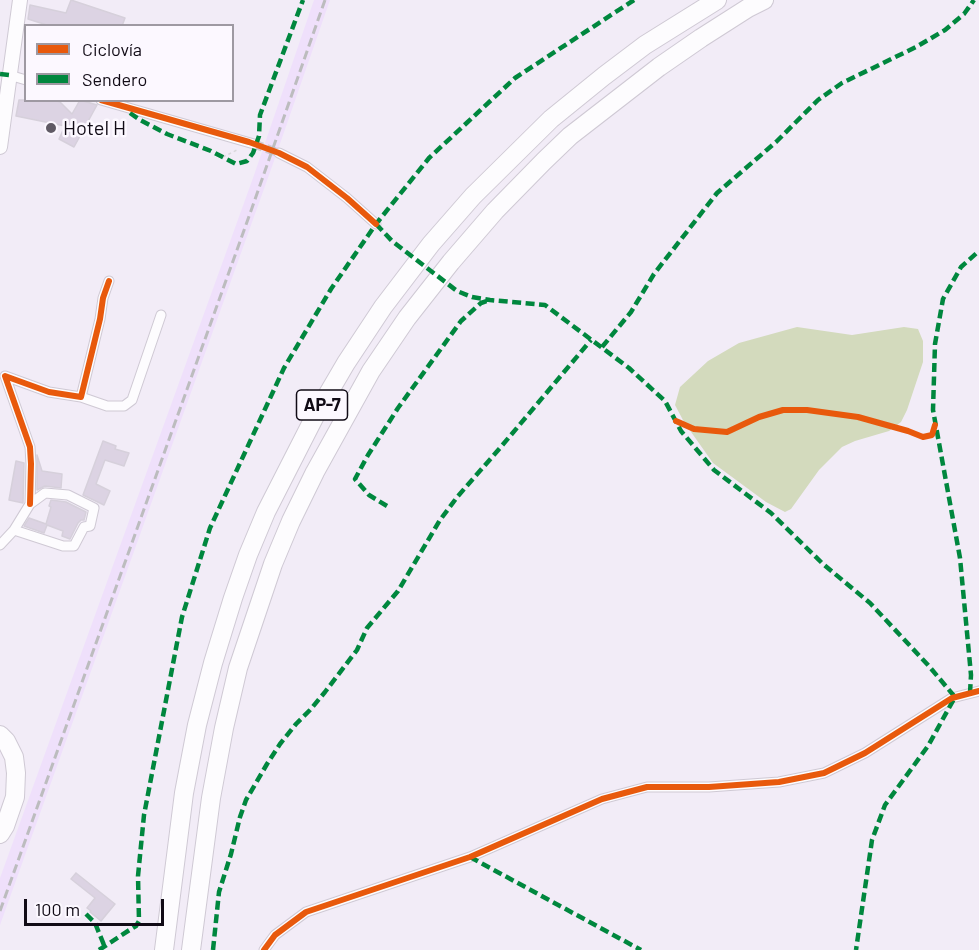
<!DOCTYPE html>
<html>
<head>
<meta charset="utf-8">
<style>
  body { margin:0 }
  #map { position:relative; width:979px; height:950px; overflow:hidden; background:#f2ecf7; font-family:Barlow,sans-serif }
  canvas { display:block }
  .legend { position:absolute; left:24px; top:24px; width:210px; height:78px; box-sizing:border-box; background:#fcf8ff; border:2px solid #9e99a2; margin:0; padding:8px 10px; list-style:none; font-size:18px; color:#110b16 }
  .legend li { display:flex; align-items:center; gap:12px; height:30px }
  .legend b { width:30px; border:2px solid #9e99a2 }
  .scale { position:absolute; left:24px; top:899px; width:140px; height:27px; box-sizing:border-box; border:3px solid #110b16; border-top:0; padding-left:8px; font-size:18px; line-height:21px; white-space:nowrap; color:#110b16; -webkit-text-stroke:4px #fcf8ff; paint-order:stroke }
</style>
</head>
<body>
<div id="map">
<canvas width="979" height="950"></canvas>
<ul class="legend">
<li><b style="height:8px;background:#e8590c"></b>Ciclovía</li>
<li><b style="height:8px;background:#00873e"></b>Sendero</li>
</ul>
<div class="scale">100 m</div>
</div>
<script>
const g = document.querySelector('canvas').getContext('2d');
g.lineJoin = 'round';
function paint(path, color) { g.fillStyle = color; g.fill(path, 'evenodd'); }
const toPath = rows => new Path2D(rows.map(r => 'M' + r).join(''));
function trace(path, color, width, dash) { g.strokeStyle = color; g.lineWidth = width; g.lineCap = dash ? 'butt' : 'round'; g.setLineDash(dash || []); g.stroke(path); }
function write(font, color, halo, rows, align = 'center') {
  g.font = font + ' Barlow,sans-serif'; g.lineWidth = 5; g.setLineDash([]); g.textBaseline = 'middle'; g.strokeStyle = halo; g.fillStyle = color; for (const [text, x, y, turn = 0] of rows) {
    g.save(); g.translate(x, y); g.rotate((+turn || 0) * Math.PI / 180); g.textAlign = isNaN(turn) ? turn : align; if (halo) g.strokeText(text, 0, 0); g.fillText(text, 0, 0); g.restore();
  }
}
const built = toPath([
  [314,0,330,0,274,161,0,925,0,878,253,178]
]);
const green = toPath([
  [797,327,852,335,904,327,918,329,923,341,923,362,907,410,901,422,889,431,855,441,842,447,819,470,791,509,785,512,766,502,713,463,684,422,675,405,680,387,708,361,739,343]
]);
const building = toPath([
  [71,0,125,18,122,26,50,26,28,19,30,5,66,13,71,0],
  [19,100,54,100,60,102,72,114,80,100,97,105,74,147,59,139,65,126,16,116,19,100],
  [103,441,116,446,115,449,129,453,124,466,105,460,96,484,110,491,104,505,83,495,103,441],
  [37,455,42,471,62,474,61,488,45,486,37,490,37,455],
  [16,461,24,463,23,503,9,500,16,461],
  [51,500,66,502,86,512,84,520,81,520,78,523,70,539,62,536,63,531,47,525,44,533,24,526,29,518,46,524,51,507,49,506,51,500],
  [76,873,115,904,101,921,90,912,91,911,87,908,95,898,71,879,76,873]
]);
const streetTunnel = toPath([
  [254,144,279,153]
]);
const path = toPath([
  [223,157,239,149]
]);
const street = toPath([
  [9,75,26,80],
  [101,100,254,144],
  [279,153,307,167,347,198,376,224],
  [81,397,107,406,124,406,132,400,161,315],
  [30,504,31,464,30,447,5,376,49,392,81,397,100,319,103,298,109,281],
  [0,545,14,530,30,504,45,493,68,495,94,508,90,526,84,527,74,546,63,546,14,530],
  [264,950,275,935,306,912,470,857,602,799,647,787,709,787,779,782,824,773,865,753,952,698,979,691]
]);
const secondary = toPath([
  [0,147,20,0]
]);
const highway = toPath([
  [0,735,6,741,14,757,16,773,15,797,5,826,0,834],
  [164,950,184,793,197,725,213,663,233,598,248,555,266,512,315,416,346,363,383,307,431,244,473,196,551,119,604,76,645,45,717,0],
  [191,950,211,798,224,728,238,668,273,564,291,521,315,472,371,371,407,318,451,262,495,211,544,161,570,136,659,67,701,38,748,8,764,0]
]);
const rail = toPath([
  [0,911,252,208,325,0]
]);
const quiet = toPath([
  [0,74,9,75],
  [130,113,140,120,167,134,211,151,236,164,247,161,253,153,259,136,260,115,303,0],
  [376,224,392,241,457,291,472,297,490,300,545,305,629,368,665,401,681,431,714,470,771,513,823,564,870,603,928,665,955,697,928,746,885,805,872,840,856,950],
  [602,347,631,312,654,274,717,193,776,142,818,100,842,83,916,47,945,30,964,14,974,0],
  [387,506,369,495,355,479,368,455,398,408,461,321,481,303,490,300],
  [970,693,971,675,960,558,933,410,935,344,943,299,961,267,979,251],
  [470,857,641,950],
  [86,914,95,923,104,945],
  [99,950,131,929,136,926,139,921,138,876,144,815,182,617,210,528,284,368,331,289,376,224,429,158,515,78,634,0],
  [213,950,219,892,231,854,240,817,246,800,267,764,280,744,296,724,310,710,325,692,357,650,367,628,398,591,440,520,458,496,500,448,591,340]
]);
const cycleway = toPath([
  [101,100,249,142,279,153,307,167,347,198,376,224],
  [676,421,694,429,727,432,759,417,783,410,807,410,858,417,908,431,923,437,932,435,935,425],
  [30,504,31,464,30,447,5,376,49,392,81,397,100,319,103,298,109,281],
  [264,950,275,935,306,912,470,857,602,799,647,787,709,787,779,782,824,773,865,753,952,698,979,691]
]);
const markers = [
  [51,128,6,"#605a65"]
];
const shields = [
  [322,405,51]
];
const shieldNames = [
  ["AP-7",322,405]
];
const poiNames = [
  ["Hotel H",63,128]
];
paint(built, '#efe0fb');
paint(green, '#d3dabd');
paint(building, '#dcd3e3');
trace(building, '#d6d0db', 1.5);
trace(streetTunnel, '#d0cad5', 9, [9, 4.5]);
trace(street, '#cfc9d4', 11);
trace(secondary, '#cfc9d4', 16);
trace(highway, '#cfc9d4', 20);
trace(path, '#d9d8db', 1.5, [3, 3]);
trace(street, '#fdfcfe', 9);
trace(secondary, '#fdfcfe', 14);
trace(highway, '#fdfcfe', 18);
trace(rail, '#bcbcbe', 3, [9, 4.5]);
trace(quiet, '#00873e', 4.5, [9, 4.5]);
trace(cycleway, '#e8590c', 6);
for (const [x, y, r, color] of markers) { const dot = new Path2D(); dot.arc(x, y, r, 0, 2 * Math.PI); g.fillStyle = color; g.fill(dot); trace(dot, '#fcf8ff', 2); }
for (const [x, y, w] of shields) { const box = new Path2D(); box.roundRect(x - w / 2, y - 15, w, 30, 4.5); g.fillStyle = '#fcf8ff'; g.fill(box); trace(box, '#110b16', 1.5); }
write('bold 18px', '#110b16', null, shieldNames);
write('20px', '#110b16', '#fcf8ff', poiNames, 'left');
</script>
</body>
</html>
